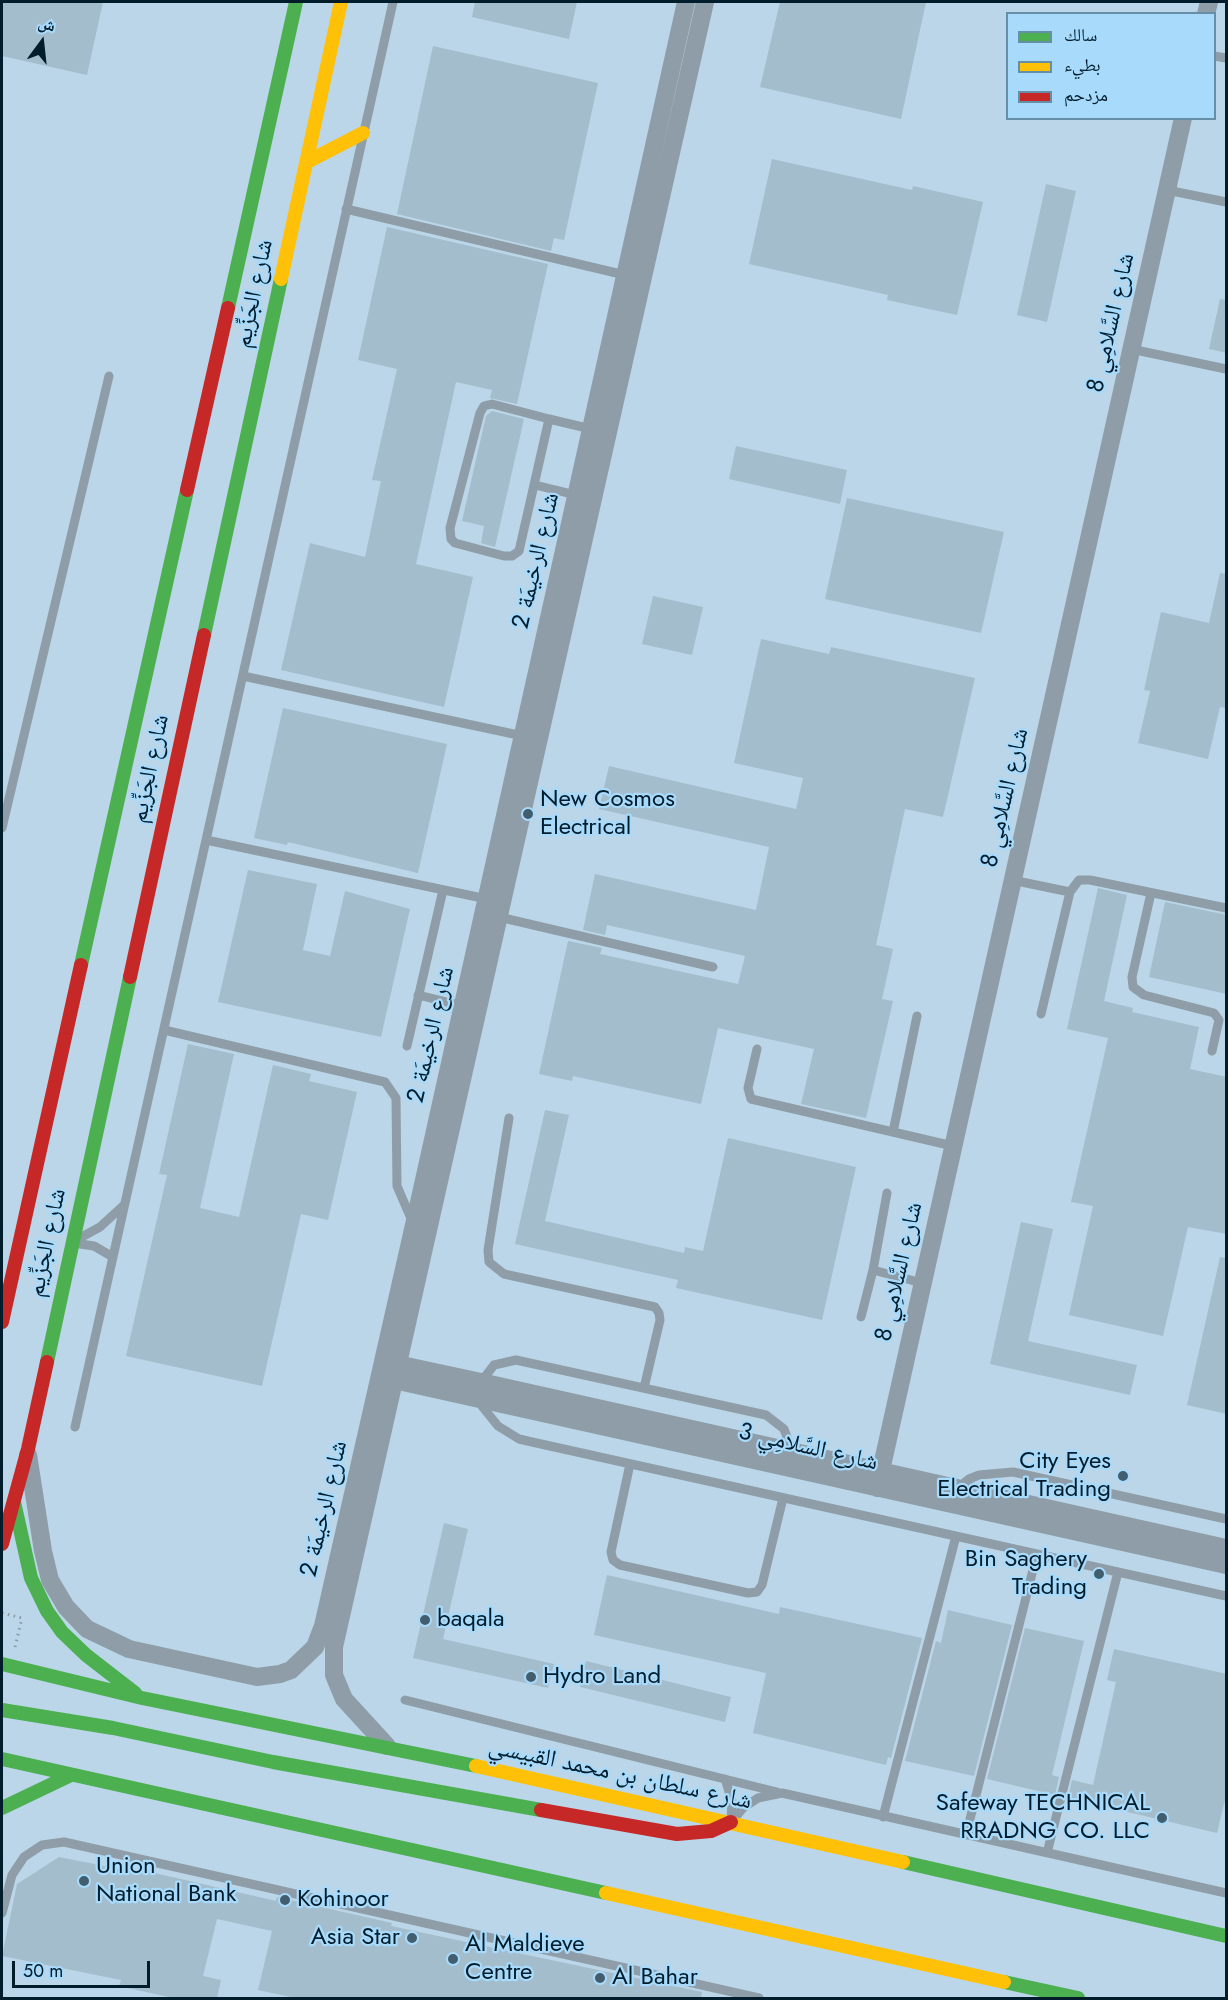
<!DOCTYPE html>
<html>
<head>
<meta charset="utf-8">
<style>
  body { margin:0 }
  #map { position:relative; width:1228px; height:2000px; overflow:hidden; background:#bad6e8; font-family:Jost,"Noto Naskh Arabic",sans-serif }
  canvas { display:block }
  .frame { position:absolute; inset:0; border:3px solid #011c2b; pointer-events:none }
  .legend { position:absolute; left:1006px; top:12px; width:210px; height:108px; box-sizing:border-box; background:#a7dafb; border:2px solid #658ea8; margin:0; padding:8px 10px; list-style:none; font-size:18px; color:#011c2b }
  .legend li { display:flex; align-items:center; gap:12px; height:30px }
  .legend b { width:30px; border:2px solid #658ea8 }
  .north { position:absolute; left:12px; top:12px; width:60px; height:60px; -webkit-text-stroke:4px #a7dafb; paint-order:stroke; rotate:15deg; font-size:16px; font-weight:700; line-height:24px; text-align:center; color:#011c2b }
  .north::after { content:''; display:block; margin:auto; width:21px; height:27px; background:#011c2b; clip-path:polygon(50% 0,100% 100%,50% 72%,0 100%) }
  .scale { position:absolute; left:12px; top:1961px; width:138px; height:27px; box-sizing:border-box; border:3px solid #011c2b; border-top:0; padding-left:8px; font-size:18px; line-height:21px; white-space:nowrap; color:#011c2b; -webkit-text-stroke:4px #a7dafb; paint-order:stroke }
</style>
</head>
<body>
<div id="map">
<canvas width="1228" height="2000"></canvas>
<div class="frame"></div>
<ul class="legend">
<li><b style="height:8px;background:#4caf50"></b>سالك</li>
<li><b style="height:8px;background:#ffc107"></b>بطيء</li>
<li><b style="height:8px;background:#c62828"></b>مزدحم</li>
</ul>
<div class="north">ش</div>
<div class="scale">50 m</div>
</div>
<script>
const g = document.querySelector('canvas').getContext('2d');
g.lineJoin = 'round';
function paint(path, color) { g.fillStyle = color; g.fill(path, 'evenodd'); }
const toPath = rows => new Path2D(rows.map(r => 'M' + r).join(''));
function trace(path, color, width, dash) { g.strokeStyle = color; g.lineWidth = width; g.lineCap = dash ? 'butt' : 'round'; g.setLineDash(dash || []); g.stroke(path); }
function write(font, color, halo, rows, align = 'center') {
  g.font = font + ' Jost,"Noto Naskh Arabic",sans-serif'; g.lineWidth = 4.5; g.setLineDash([]); g.textBaseline = 'middle'; g.strokeStyle = halo; g.fillStyle = color; for (const [text, x, y, turn = 0] of rows) {
    g.save(); g.translate(x, y); g.rotate((+turn || 0) * Math.PI / 180); g.textAlign = isNaN(turn) ? turn : align; if (halo) g.strokeText(text, 0, 0); g.fillText(text, 0, 0); g.restore();
  }
}
const building = toPath([
  [2,2,103,2,87,75,2,56],
  [475,2,577,2,569,39,472,17],
  [780,2,926,2,901,119,760,87],
  [433,46,598,83,564,240,554,238,551,251,397,214],
  [772,159,912,190,913,186,983,202,957,315,887,300,888,295,749,264],
  [1046,184,1076,191,1047,322,1017,315],
  [387,227,548,264,517,404,490,398,492,390,456,382,416,564,473,577,444,707,281,670,310,543,365,557,381,481,372,480,397,369,358,360],
  [1220,299,1227,300,1227,353,1209,349],
  [492,411,524,419,495,547,481,543,484,526,462,521,486,416],
  [736,446,847,470,840,504,729,479],
  [847,498,1004,532,981,633,825,599],
  [1220,573,1227,574,1227,708,1220,707,1208,759,1138,743,1150,691,1144,690,1161,612,1209,623],
  [653,596,703,607,692,655,642,644],
  [761,639,829,654,831,647,975,678,943,817,905,809,876,945,893,949,882,999,893,1001,866,1118,801,1104,814,1049,718,1028,701,1104,573,1076,572,1081,539,1074,568,941,602,948,600,954,738,984,745,956,607,925,605,935,583,930,595,874,756,910,769,847,599,809,609,766,796,809,803,778,734,763],
  [283,708,447,744,418,873,288,842,287,845,254,838],
  [248,870,317,884,303,950,330,956,345,891,410,909,381,1037,218,1002],
  [1098,888,1127,895,1104,1001,1133,1008,1132,1012,1199,1027,1190,1069,1227,1077,1227,1234,1188,1227,1163,1336,1069,1315,1093,1206,1071,1202,1108,1038,1067,1029],
  [1165,902,1227,915,1227,994,1149,977],
  [188,1044,234,1054,200,1208,239,1217,273,1065,311,1074,309,1081,357,1092,328,1220,301,1214,262,1386,126,1356,167,1175,159,1174],
  [545,1110,569,1115,545,1221,684,1253,685,1247,703,1251,728,1138,856,1167,822,1320,676,1288,678,1280,515,1244],
  [1021,1222,1053,1229,1028,1341,1137,1365,1130,1395,990,1364],
  [1220,1257,1227,1258,1227,1414,1187,1405],
  [444,1523,468,1529,443,1639,554,1664,548,1688,413,1658],
  [607,1575,779,1614,780,1607,922,1638,891,1758,888,1757,886,1765,753,1733,766,1673,594,1635],
  [948,1610,1012,1625,974,1776,905,1761,936,1641,941,1643],
  [1025,1628,1084,1641,1052,1775,1059,1777,1055,1795,987,1779],
  [1114,1649,1227,1674,1227,1792,1217,1833,1068,1798,1072,1780,1093,1785,1116,1682,1107,1680],
  [586,1661,731,1697,725,1722,580,1687],
  [59,1857,145,1874,146,1871,276,1901,277,1897,392,1923,391,1926,702,1992,701,1998,295,1998,258,1990,272,1931,217,1919,203,1976,221,1980,217,1998,173,1998,119,1986,121,1980,2,1956,17,1884]
]);
const path = toPath([
  [2,1613,22,1618],
  [15,1647,22,1618]
]);
const lane = toPath([
  [1214,56,1226,58],
  [1167,190,1226,202],
  [346,209,625,275],
  [1131,349,1226,369],
  [549,419,519,551,512,556,504,556,455,543,451,539,450,528,480,413,484,406,492,404,549,419,591,429],
  [535,485,576,495],
  [243,676,523,736],
  [2,828,109,376],
  [206,840,487,899],
  [1012,880,1070,892],
  [1151,893,1132,977,1133,987,1144,995,1214,1013,1219,1020,1212,1051],
  [499,917,713,967],
  [418,995,463,1006],
  [1041,1014,1070,892,1079,880,1090,880,1226,908],
  [164,1030,385,1082,396,1098,397,1186,413,1223],
  [407,1046,443,890],
  [757,1049,748,1088,751,1099,953,1146],
  [509,1118,488,1250,489,1262,504,1274,655,1307,659,1313,660,1320,644,1388],
  [893,1132,917,1016],
  [887,1193,873,1270,922,1283],
  [78,1239,100,1227,124,1205],
  [73,1243,94,1246,113,1257],
  [861,1317,873,1270],
  [481,1382,494,1365,516,1360,766,1415,784,1429,788,1440,788,1450],
  [477,1400,498,1426,519,1439,532,1442,1226,1596],
  [75,1427,393,2],
  [630,1464,611,1552,613,1560,620,1565,748,1593,757,1592,762,1585,783,1498],
  [958,1488,969,1479,979,1475,1013,1472,1226,1519],
  [405,1700,777,1792],
  [725,1779,732,1801,731,1820],
  [883,1817,956,1536],
  [733,1820,743,1808,758,1798,782,1793,1226,1893],
  [966,1835,1037,1554],
  [1047,1853,1118,1572],
  [2,1913,12,1875,24,1857,42,1845,64,1842,759,1998]
]);
const street = toPath([
  [1206,14,1209,2],
  [388,1367,397,1364,481,1382,1226,1548],
  [389,1369,394,1380,1226,1565],
  [28,1455,43,1551,50,1580,66,1607,87,1629,129,1649,257,1677,280,1674,291,1670,315,1647,323,1626,414,1225,686,2],
  [877,1488,1183,118],
  [387,1746,344,1699,334,1675,334,1647,705,2]
]);
const fast = toPath([
  [228,308,296,2],
  [204,635,281,279],
  [81,965,187,490],
  [47,1362,130,977],
  [14,1502,31,1578,47,1611,62,1632,86,1655,135,1693],
  [2,1664,142,1698,476,1766],
  [2,1710,113,1728,273,1762,541,1810],
  [2,1759,606,1893],
  [2,1808,71,1775],
  [903,1862,1226,1936],
  [1004,1982,1078,1998]
]);
const slow = toPath([
  [307,162,363,133],
  [281,279,341,2],
  [476,1766,903,1862],
  [606,1893,1004,1982]
]);
const jam = toPath([
  [187,490,228,308],
  [130,977,204,635],
  [2,1322,81,965],
  [2,1544,28,1449,47,1362],
  [541,1810,677,1834,711,1831,731,1822]
]);
const markers = [
  [528,814,6,"#425d6d"],
  [1123,1476,6,"#425d6d"],
  [1099,1574,6,"#425d6d"],
  [425,1620,6,"#425d6d"],
  [531,1677,6,"#425d6d"],
  [1162,1818,6,"#425d6d"],
  [84,1881,6,"#425d6d"],
  [285,1900,6,"#425d6d"],
  [412,1938,6,"#425d6d"],
  [453,1959,6,"#425d6d"],
  [600,1978,6,"#425d6d"]
];
const streetNames = [
  ["شارع الجَزِّيم",255,294,-78],
  ["شارع السَّلامِي 8",1112,323,-77],
  ["شارع الرخيمَة 2",537,561,-77],
  ["شارع الجَزِّيم",151,769,-78],
  ["شارع السَّلامِي 8",1006,798,-77],
  ["شارع الرخيمَة 2",432,1035,-77],
  ["شارع الجَزِّيم",48,1243,-78],
  ["شارع السَّلامِي 8",900,1272,-77],
  ["شارع السَّلامِي 3",808,1448,13],
  ["شارع الرخيمَة 2",325,1509,-77],
  ["شارع سلطان بن محمد القبيسي",620,1775,12]
];
const poiNames = [
  ["New Cosmos",540,800],
  ["Electrical",540,828],
  ["City Eyes",1111,1462,"right"],
  ["Electrical Trading",1111,1490,"right"],
  ["Bin Saghery",1087,1560,"right"],
  ["Trading",1087,1588,"right"],
  ["baqala",437,1620],
  ["Hydro Land",543,1677],
  ["Safeway TECHNICAL",1150,1804,"right"],
  ["RRADNG CO. LLC",1150,1832,"right"],
  ["Union",96,1867],
  ["National Bank",96,1895],
  ["Kohinoor",297,1900],
  ["Asia Star",400,1938,"right"],
  ["Al Maldieve",465,1945],
  ["Centre",465,1973],
  ["Al Bahar",612,1978]
];
paint(building, '#a4bdcd');
trace(path, '#8b99a2', 3, [1.5, 4.5]);
trace(lane, '#8e9da7', 9);
trace(street, '#8e9da7', 18);
trace(fast, '#4caf50', 14);
trace(slow, '#ffc107', 14);
trace(jam, '#c62828', 14);
for (const [x, y, r, color] of markers) { const dot = new Path2D(); dot.arc(x, y, r, 0, 2 * Math.PI); g.fillStyle = color; g.fill(dot); trace(dot, '#a7dafb', 2); }
write('24px', '#011c2b', '#a7dafb', streetNames);
write('24px', '#011c2b', '#a7dafb', poiNames, 'left');
</script>
</body>
</html>
